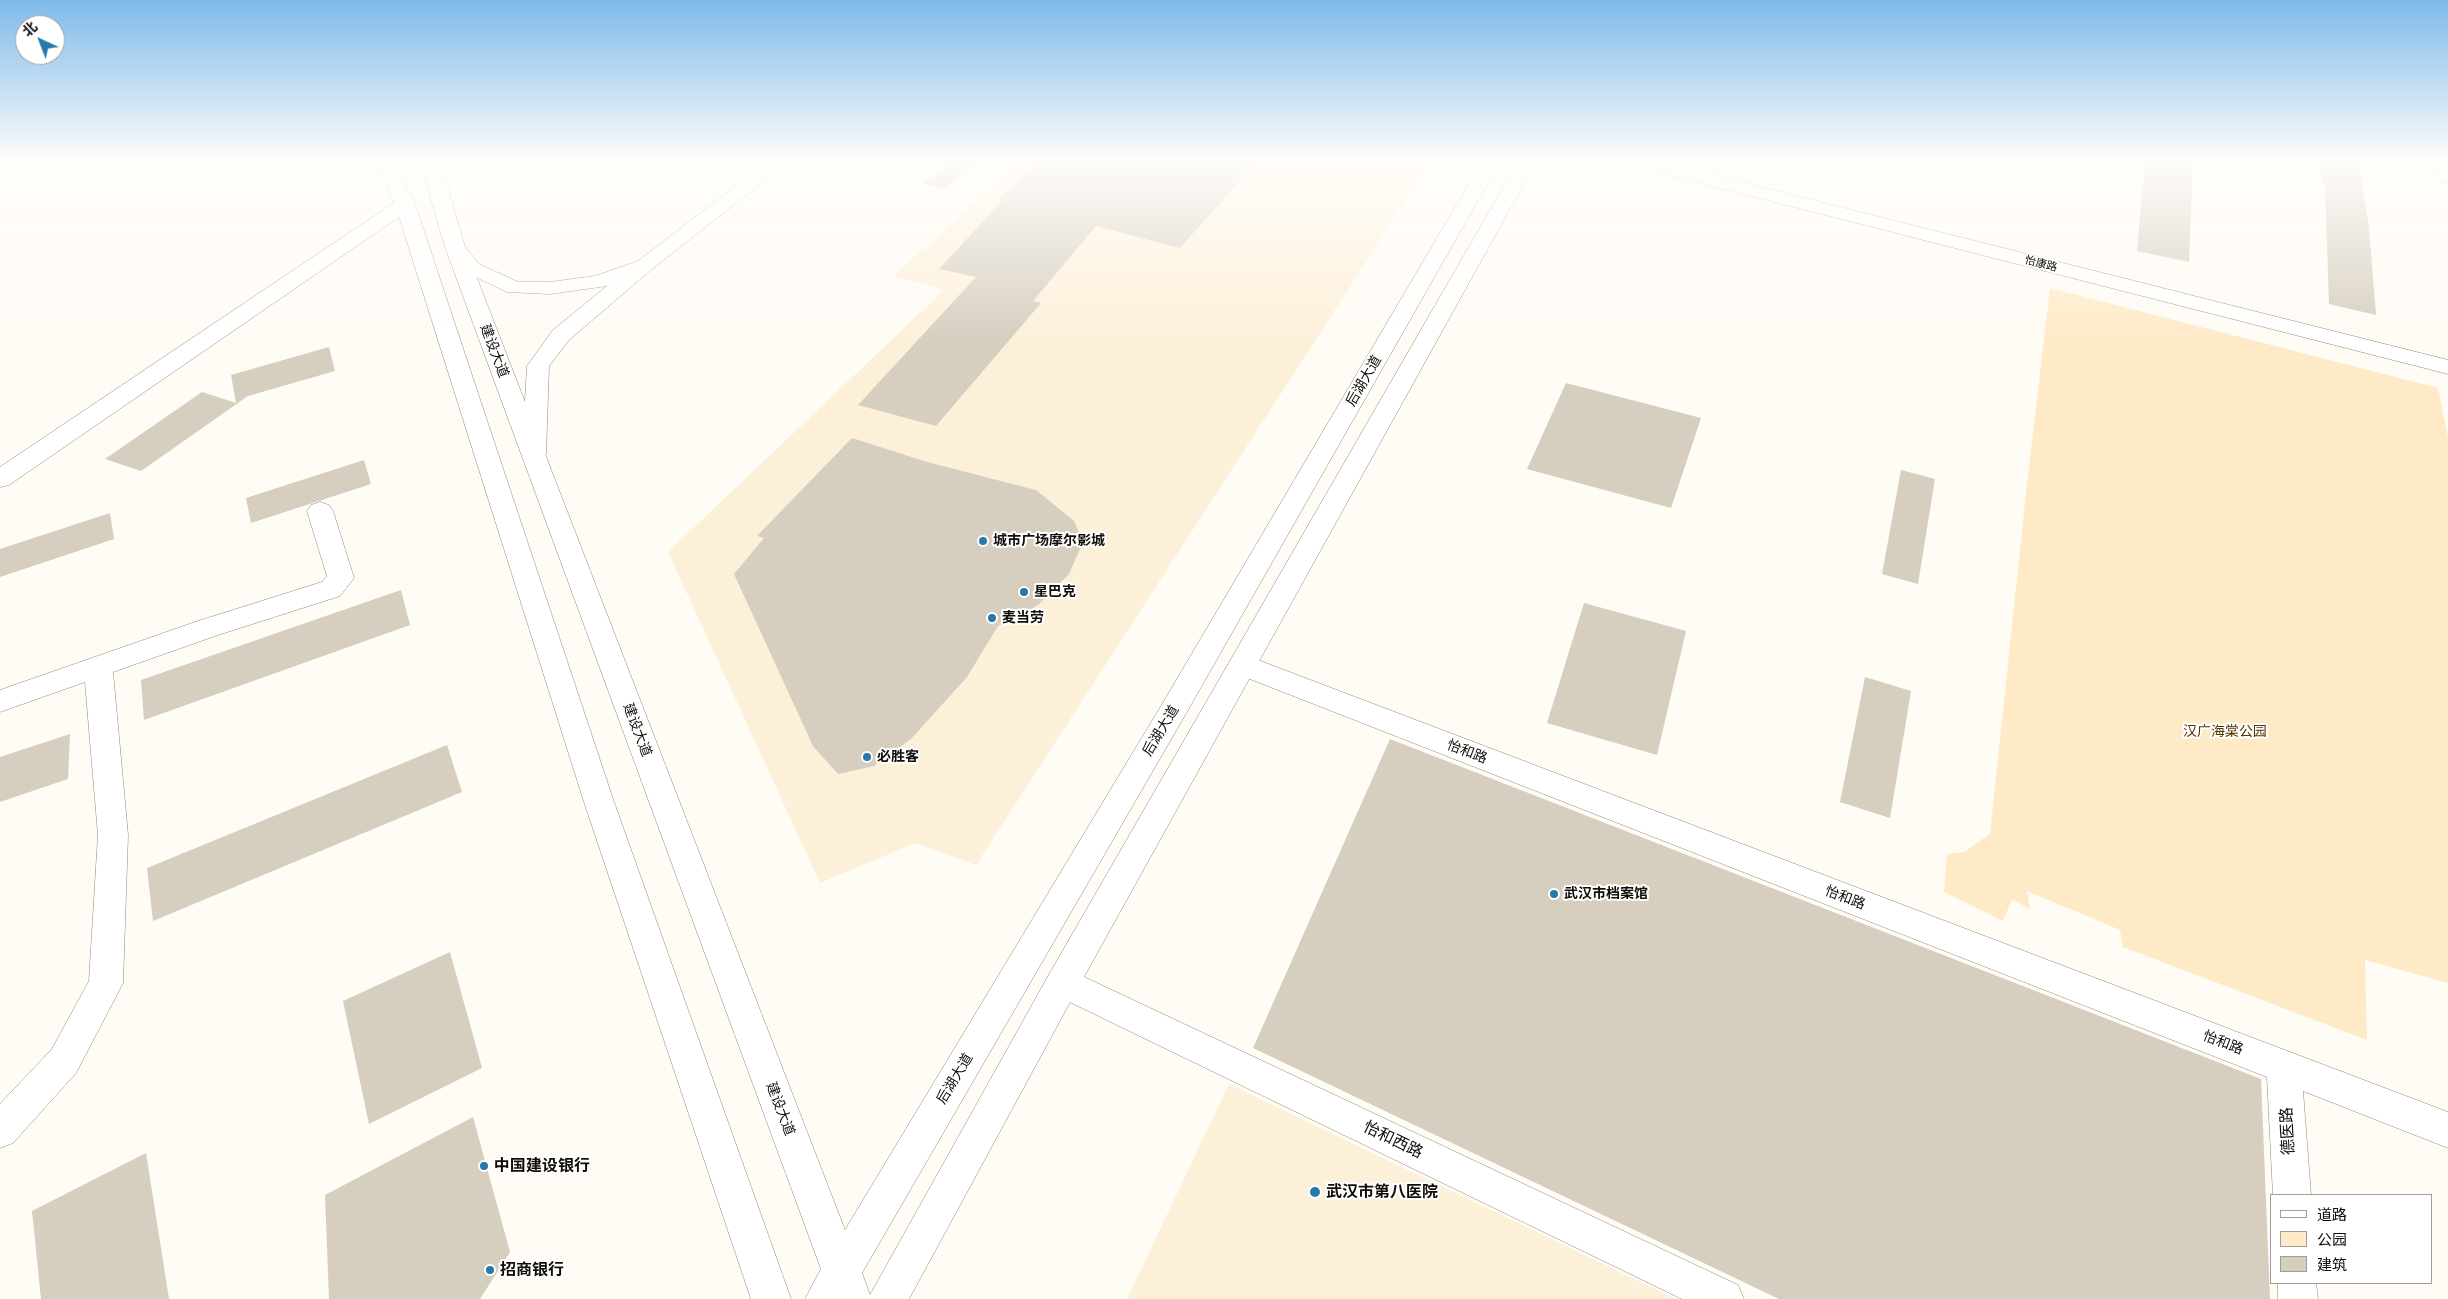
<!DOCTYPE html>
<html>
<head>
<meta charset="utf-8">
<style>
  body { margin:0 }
  #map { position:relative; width:2448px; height:1299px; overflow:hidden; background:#fffbf5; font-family:Rubik,"Noto Sans SC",sans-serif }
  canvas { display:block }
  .legend { position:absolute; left:2270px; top:1194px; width:162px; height:90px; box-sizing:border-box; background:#fff; border:1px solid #9f9e9c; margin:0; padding:6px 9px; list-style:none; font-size:15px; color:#100d08 }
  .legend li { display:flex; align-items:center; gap:10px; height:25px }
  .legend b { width:25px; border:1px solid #9f9e9c }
  .north { position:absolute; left:15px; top:15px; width:50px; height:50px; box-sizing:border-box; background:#fff; border:1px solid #9f9e9c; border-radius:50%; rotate:317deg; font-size:14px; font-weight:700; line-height:20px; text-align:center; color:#100d08 }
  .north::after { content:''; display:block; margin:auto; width:18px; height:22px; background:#257aaa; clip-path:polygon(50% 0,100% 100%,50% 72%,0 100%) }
</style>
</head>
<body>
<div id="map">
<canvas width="2448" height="1299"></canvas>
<ul class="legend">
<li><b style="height:6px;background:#fff"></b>道路</li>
<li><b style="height:14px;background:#ffeac7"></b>公园</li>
<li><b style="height:14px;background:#d6cebf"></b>建筑</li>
</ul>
<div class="north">北</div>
</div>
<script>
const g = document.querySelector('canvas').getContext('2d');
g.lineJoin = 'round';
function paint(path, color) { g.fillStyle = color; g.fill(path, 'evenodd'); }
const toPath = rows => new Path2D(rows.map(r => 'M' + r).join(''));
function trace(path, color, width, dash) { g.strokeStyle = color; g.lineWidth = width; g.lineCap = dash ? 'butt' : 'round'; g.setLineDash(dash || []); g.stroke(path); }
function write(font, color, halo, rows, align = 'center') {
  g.font = font + ' Rubik,"Noto Sans SC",sans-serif'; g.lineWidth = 4; g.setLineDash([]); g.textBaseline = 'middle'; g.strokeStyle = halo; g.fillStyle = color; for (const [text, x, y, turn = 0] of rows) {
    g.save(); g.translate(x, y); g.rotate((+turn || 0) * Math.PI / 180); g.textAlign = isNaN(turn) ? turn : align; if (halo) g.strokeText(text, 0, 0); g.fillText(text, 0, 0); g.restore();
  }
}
const built = toPath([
  [1022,160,1432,160,976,865,915,843,820,883,668,552,944,290,893,276],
  [1229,1084,1676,1299,1127,1299]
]);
const green = toPath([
  [2050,288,2438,388,2448,437,2448,983,2365,960,2367,1040,2123,947,2120,930,2027,891,2030,909,2012,899,2003,921,1944,892,1947,854,1964,852,1990,834,2027,484]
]);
const building = toPath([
  [951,160,980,160,945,189,923,183],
  [1042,160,1258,160,1180,248,1096,226,1033,301,1041,303,936,426,858,405,976,277,939,269,1002,201,998,200],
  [2145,160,2193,160,2189,262,2137,251],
  [2319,160,2358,160,2369,227,2376,315,2329,304,2325,185,2322,184],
  [329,347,335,371,248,396,141,471,105,459,202,392,236,403,231,375],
  [1566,383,1701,418,1671,508,1527,469],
  [852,438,927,462,1036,490,1074,521,1083,542,1069,574,1039,604,1023,615,998,626,967,677,911,739,874,766,838,774,813,746,734,574,764,538,757,536],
  [364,460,371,484,251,523,246,498],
  [1901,470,1935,479,1918,584,1882,574],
  [110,513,114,539,0,577,0,549],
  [401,590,410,625,144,720,141,680],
  [1584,603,1686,631,1657,755,1547,723],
  [1865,677,1911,691,1890,818,1840,802],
  [70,734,68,779,0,802,0,757],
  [1390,739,2261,1079,2270,1299,1779,1299,1253,1048],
  [447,745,462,792,153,921,147,868],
  [450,952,482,1068,369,1124,343,1001],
  [473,1117,510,1252,480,1299,329,1299,325,1195],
  [146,1153,169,1299,41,1299,32,1211]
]);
const minor = toPath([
  [770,160,791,160,652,269,569,340,549,366,546,454,542,460,534,462,526,460,522,454,527,366,553,330,607,286,550,294,507,292,465,272,445,247,448,243,455,241,462,243,479,264,518,282,550,282,595,276,638,261,770,160],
  [1624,160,1654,160,2448,360,2448,374,1626,164,1624,160],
  [2433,160,2448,160,2448,184,2441,182,2438,178,2433,160],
  [405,198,412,200,415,204,412,208,9,485,0,487,0,467,398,200,405,198],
  [320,502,329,505,333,511,354,578,340,596,218,635,113,672,128,835,123,983,76,1073,13,1143,0,1148,0,1104,52,1049,89,981,98,835,85,682,0,712,0,690,198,621,322,582,327,576,307,511,311,505,320,502],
  [1242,654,2448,1112,2448,1148,2303,1091,2311,1195,2273,1195,2267,1077,1232,672,1228,665,1232,658,1242,654],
  [1063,967,1738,1285,1744,1299,1682,1299,1051,993,1046,982,1051,971,1063,967],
  [2278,1283,2316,1283,2318,1299,2278,1299,2278,1283]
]);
const major = toPath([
  [374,160,392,160,415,204,614,802,791,1299,751,1299,584,802,395,204,374,160],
  [416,160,434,160,445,179,465,247,845,1230,1164,701,1483,160,1501,160,1184,717,862,1273,870,1295,1051,971,1519,160,1537,160,1075,993,909,1299,805,1299,821,1269,445,247,425,179,416,160]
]);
const markers = [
  [983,541,5,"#257aaa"],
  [1024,592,5,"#257aaa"],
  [992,618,5,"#257aaa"],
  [867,757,5,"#257aaa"],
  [1554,894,5,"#257aaa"],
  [484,1166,5,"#257aaa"],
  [1315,1192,6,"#257aaa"],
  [490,1270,5,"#257aaa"]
];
const farStreetnames = [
  ["怡康路",2041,264,14]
];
const streetNames = [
  ["建设大道",494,351,69],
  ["后湖大道",1364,381,-60],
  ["建设大道",637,730,69],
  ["后湖大道",1161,731,-59],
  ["怡和路",1467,752,21],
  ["怡和路",1845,898,21],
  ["怡和路",2223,1043,21],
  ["后湖大道",955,1079,-59],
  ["建设大道",780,1109,69]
];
const poiNames = [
  ["城市广场摩尔影城",993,541],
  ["星巴克",1034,592],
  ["麦当劳",1002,618],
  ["必胜客",877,757],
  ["武汉市档案馆",1564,894]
];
const parkNames = [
  ["汉广海棠公园",2225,732]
];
const nearStreetnames = [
  ["德医路",2288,1131,-93],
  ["怡和西路",1393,1140,26]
];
const nearPoinames = [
  ["中国建设银行",494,1166],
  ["武汉市第八医院",1326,1192],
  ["招商银行",500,1270]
];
paint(built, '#fdf0d9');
paint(green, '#ffeac7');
paint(building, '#d6cebf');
trace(minor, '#90887a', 1);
trace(major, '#90887a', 1);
paint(minor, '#fff');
paint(major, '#fff');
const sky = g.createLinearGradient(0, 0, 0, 342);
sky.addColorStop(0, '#7ebaeb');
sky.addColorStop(0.47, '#fffdfa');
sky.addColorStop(1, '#fffdfa00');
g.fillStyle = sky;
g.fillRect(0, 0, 2448, 342);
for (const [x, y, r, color] of markers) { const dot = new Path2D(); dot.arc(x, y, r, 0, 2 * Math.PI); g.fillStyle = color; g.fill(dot); trace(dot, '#fff', 2); }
write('11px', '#100d08', '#fff', farStreetnames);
write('14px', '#100d08', '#fff', streetNames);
write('bold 14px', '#100d08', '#fff', poiNames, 'left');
write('14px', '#503802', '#fff', parkNames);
write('16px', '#100d08', '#fff', nearStreetnames);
write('bold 16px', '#100d08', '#fff', nearPoinames, 'left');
</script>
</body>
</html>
